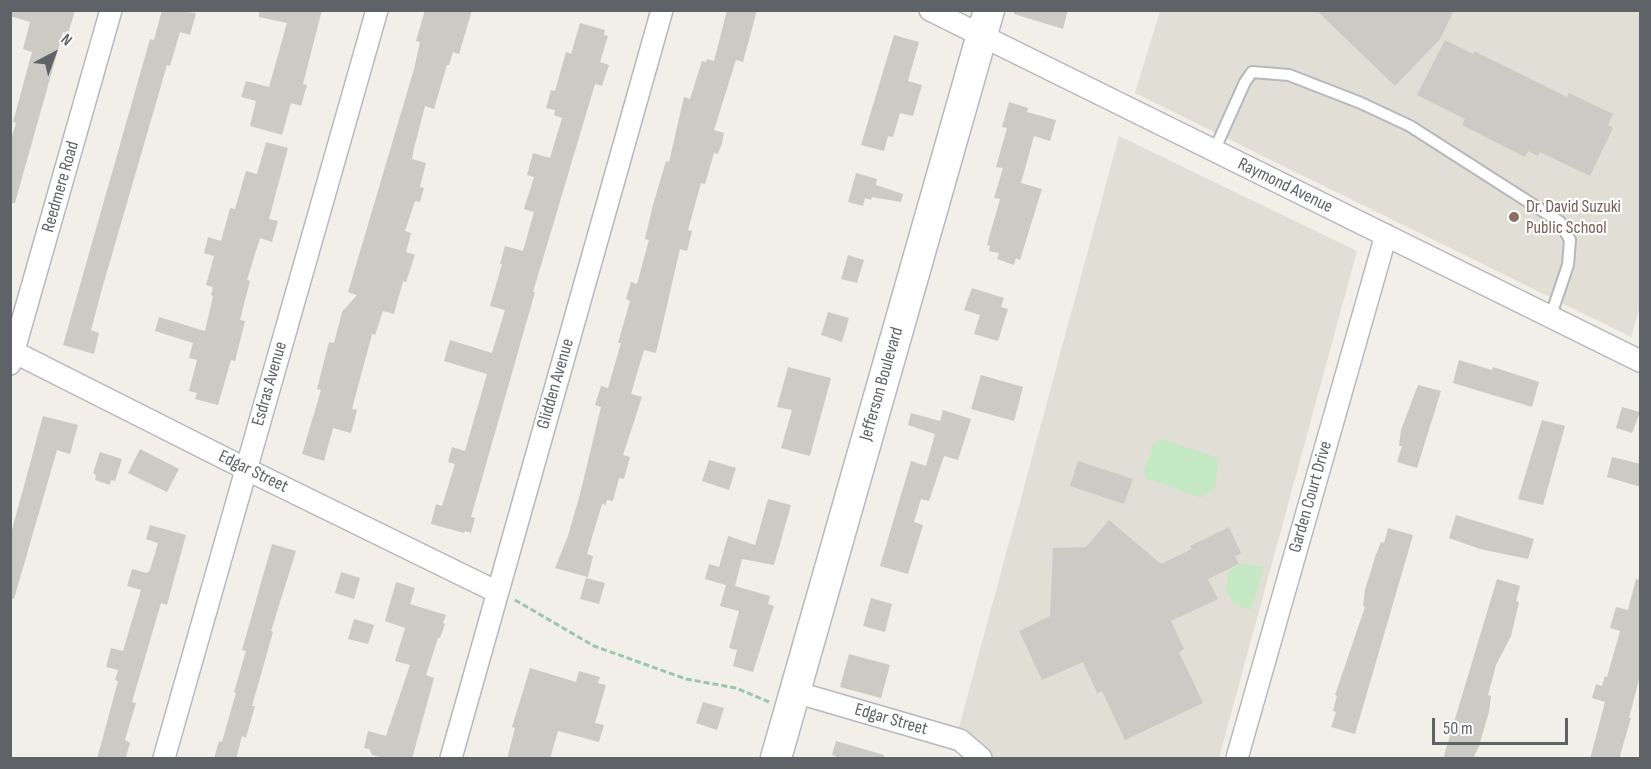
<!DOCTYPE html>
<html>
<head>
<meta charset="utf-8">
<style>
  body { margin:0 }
  #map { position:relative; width:1651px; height:769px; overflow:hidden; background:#f1efe8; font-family:"Sofia Sans Condensed",sans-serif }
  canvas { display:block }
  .frame { position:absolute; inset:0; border:12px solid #5f6368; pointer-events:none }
  .north { position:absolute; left:24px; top:24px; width:60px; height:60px; -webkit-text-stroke:4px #fff; paint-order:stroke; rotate:41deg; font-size:16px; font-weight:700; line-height:24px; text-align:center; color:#5f6368 }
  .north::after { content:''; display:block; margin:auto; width:21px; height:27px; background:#5f6368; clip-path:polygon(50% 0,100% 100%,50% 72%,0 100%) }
  .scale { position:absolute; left:1432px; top:718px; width:136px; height:27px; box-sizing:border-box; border:3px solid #5f6368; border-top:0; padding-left:8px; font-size:18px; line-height:21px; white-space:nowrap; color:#5f6368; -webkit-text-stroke:4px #fff; paint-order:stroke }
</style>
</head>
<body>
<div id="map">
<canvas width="1651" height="769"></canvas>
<div class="frame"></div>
<div class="north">N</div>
<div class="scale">50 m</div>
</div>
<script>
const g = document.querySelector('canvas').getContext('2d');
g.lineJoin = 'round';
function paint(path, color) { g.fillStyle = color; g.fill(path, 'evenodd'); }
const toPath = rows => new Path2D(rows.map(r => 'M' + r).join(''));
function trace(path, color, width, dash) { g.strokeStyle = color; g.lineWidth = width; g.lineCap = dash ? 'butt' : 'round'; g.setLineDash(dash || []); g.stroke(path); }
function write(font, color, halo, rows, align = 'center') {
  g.font = font + ' "Sofia Sans Condensed",sans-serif'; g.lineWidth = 4.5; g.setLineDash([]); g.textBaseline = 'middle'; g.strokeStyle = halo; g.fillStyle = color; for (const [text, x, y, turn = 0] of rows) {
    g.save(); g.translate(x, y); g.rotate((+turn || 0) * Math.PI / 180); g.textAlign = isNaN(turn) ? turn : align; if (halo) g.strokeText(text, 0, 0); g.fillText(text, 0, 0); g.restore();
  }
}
const education = toPath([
  [1160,11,1640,11,1640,307,1631,337,1135,93],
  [1119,136,1357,251,1219,758,981,758,955,742]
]);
const green = toPath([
  [1161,439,1219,458,1215,488,1201,498,1146,478,1144,471,1153,445],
  [1243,564,1264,567,1251,610,1235,605,1226,591,1229,570]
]);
const building = toPath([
  [10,10,75,10,68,34,63,32,15,203,10,203,10,143,16,123,13,122,32,52,23,49,30,22,10,16],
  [162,10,196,13,190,35,180,32,170,66,167,65,102,289,91,330,99,333,94,354,63,345,150,39,154,40],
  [259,10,322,10,303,84,307,85,301,106,291,103,282,135,250,126,256,101,241,97,246,81,269,87,287,23,259,17],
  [425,10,472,10,459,54,453,52,449,65,447,65,434,109,425,106,414,148,412,159,426,163,420,187,424,188,420,202,415,201,405,231,411,233,406,252,415,255,406,282,403,281,394,314,383,311,375,335,372,334,352,409,357,410,351,433,333,428,324,461,302,454,321,390,317,389,329,342,334,343,342,312,357,295,348,292,414,69,420,42,416,41],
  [727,10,757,10,743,62,736,60,714,130,724,133,722,143,718,154,714,153,705,184,701,183,688,230,692,231,687,251,680,249,656,353,644,350,631,394,642,397,623,455,630,457,624,479,619,478,613,501,607,500,606,505,602,504,587,554,593,556,588,577,555,568,568,536,580,494,601,407,595,405,601,386,608,388,621,343,618,343,630,301,626,299,631,282,637,284,649,240,645,239,653,205,666,161,669,162,684,97,690,99,702,61,706,62,707,59,714,61],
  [1014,10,1068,10,1063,29,1014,14],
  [1316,10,1454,10,1440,39,1395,86],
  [580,23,605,30,604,35,608,36,600,62,609,65,602,86,595,84,533,292,535,292,471,517,475,518,471,533,465,531,464,533,431,524,436,504,442,506,455,464,448,462,452,447,465,451,487,374,444,361,450,340,492,353,505,310,490,306,502,264,500,264,505,246,523,251,534,212,524,209,534,177,527,175,533,153,550,158,562,118,554,115,555,110,546,108,551,90,555,91,566,52,571,54],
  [894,35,919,42,908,81,922,85,913,116,900,113,893,137,888,136,884,151,861,145],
  [1445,40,1473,54,1474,51,1567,97,1569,93,1613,114,1608,125,1613,128,1590,176,1540,152,1538,156,1528,151,1525,157,1462,125,1465,119,1417,95],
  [1009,102,1028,108,1027,112,1056,120,1050,141,1034,136,1021,183,1042,189,1020,260,1016,258,1014,265,997,259,999,253,989,251,990,246,987,245,1000,199,994,198,1003,168,996,167,1007,128,1002,127],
  [266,142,288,148,269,219,278,221,272,242,260,238,247,280,250,281,240,320,245,321,235,361,231,360,218,405,195,399,197,393,189,391,197,360,189,358,193,343,155,331,159,317,205,331,213,296,211,295,213,287,206,285,214,256,204,253,208,237,221,241,230,208,235,209,246,171,257,174],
  [856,173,877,179,876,185,903,194,901,202,872,197,871,200,865,198,863,206,848,202],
  [848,255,864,260,857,283,841,279],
  [972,288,1004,298,1001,307,1008,309,998,341,974,334,980,315,964,310],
  [828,312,849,318,842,342,821,335],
  [1459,360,1492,370,1493,367,1539,382,1532,407,1453,383],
  [788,367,831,378,810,456,781,448,792,410,777,407],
  [981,375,1023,387,1014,421,971,409],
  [1418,385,1441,391,1417,468,1397,462,1402,446,1399,446,1401,430],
  [1622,407,1640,412,1632,433,1616,428],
  [943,410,971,419,958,460,944,456,929,501,921,499,914,522,923,525,908,574,880,566,911,461,926,466,935,434,908,425,911,413,940,421],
  [43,416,78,425,70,454,57,450,14,599,10,598,10,537],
  [1542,420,1565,426,1543,505,1518,499],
  [140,449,179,469,167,492,128,473],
  [100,452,122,459,115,481,111,480,110,485,95,480,96,475,93,473],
  [1612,457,1641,464,1641,487,1607,477],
  [709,460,736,468,729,490,702,481],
  [1078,461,1133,479,1124,504,1070,486],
  [768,499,791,505,774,565,742,559,735,586,770,596,768,604,774,606,753,672,733,666,737,650,729,648,739,611,720,606,726,585,705,579,709,564,719,567,728,536,755,545],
  [1456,515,1534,539,1528,559,1480,549,1449,538],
  [1109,520,1161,564,1192,549,1190,546,1229,527,1241,553,1235,556,1239,564,1208,579,1218,599,1171,621,1184,649,1179,652,1203,703,1125,740,1102,691,1097,693,1083,662,1042,680,1019,631,1050,616,1053,548,1086,547],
  [150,525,186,535,167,605,161,603,132,702,136,703,125,740,130,743,126,757,97,759,118,681,115,680,118,670,106,667,111,648,123,651,141,590,127,586,132,569,147,573,150,570,158,543,146,539],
  [1388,528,1413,535,1355,734,1331,727,1336,712,1333,711,1337,696,1335,695,1365,607,1363,606,1365,590,1375,557,1381,542,1384,543],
  [272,544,296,551,271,631,273,632,252,706,255,706,246,738,242,736,236,759,214,759,219,741,222,742,236,693,234,692,246,651,242,650],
  [341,572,360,578,354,599,335,593],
  [586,578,605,583,599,604,580,599],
  [1497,579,1520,586,1516,601,1519,602,1511,636,1496,665,1488,695,1491,696,1489,712,1479,746,1473,759,1443,759],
  [1636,579,1641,580,1641,672,1629,718,1631,718,1619,759,1590,759,1605,702,1592,698,1596,684,1602,686,1605,676,1607,677,1620,631,1610,628,1616,607,1628,610],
  [396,582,415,588,410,604,446,615,443,623,445,624,440,638,438,638,426,675,434,678,412,759,388,759,372,755,369,749,364,748,368,731,386,736,410,665,395,661,405,628,385,621],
  [871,598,892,604,885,632,863,626],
  [354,619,374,625,368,644,348,639],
  [849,654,890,665,881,698,840,687],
  [530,668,576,682,579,671,600,677,598,683,606,685,595,723,604,725,599,742,558,731,550,759,507,759,515,728,512,727],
  [703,702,724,708,717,730,696,723],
  [836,741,884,755,883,759,842,759,832,755]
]);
const path = toPath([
  [515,600,594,646,686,679,736,688,769,702]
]);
const lane = toPath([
  [1214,151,1245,82,1252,72,1289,75,1361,103,1410,126,1560,222,1570,240,1568,265,1550,318]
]);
const street = toPath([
  [930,10,1640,361],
  [10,350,246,469,497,592],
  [10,364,111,10],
  [795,692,960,740,981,758],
  [164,758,377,10],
  [451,758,662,10],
  [1237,758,1386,235]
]);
const secondary = toPath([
  [776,758,989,10]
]);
const markers = [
  [1514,217,6,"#8d6e63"]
];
const streetNames = [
  ["Raymond Avenue",1285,186,26],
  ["Reedmere Road",61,187,-74],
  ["Esdras Avenue",270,384,-74],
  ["Glidden Avenue",556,384,-74],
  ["Jefferson Boulevard",882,384,-74],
  ["Edgar Street",253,472,26],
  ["Garden Court Drive",1311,497,-74],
  ["Edgar Street",891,720,16]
];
const educationNames = [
  ["Dr. David Suzuki",1526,207],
  ["Public School",1526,228]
];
paint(education, '#e1ded6');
paint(green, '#c5e8c5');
paint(building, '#cccac5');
trace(lane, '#b5b8bc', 14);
trace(street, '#b5b8bc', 24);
trace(secondary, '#b6babf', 33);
trace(path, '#9cc7a9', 3, [6, 3]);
trace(lane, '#fff', 10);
trace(street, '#fff', 21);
trace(secondary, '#fff', 30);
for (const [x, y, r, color] of markers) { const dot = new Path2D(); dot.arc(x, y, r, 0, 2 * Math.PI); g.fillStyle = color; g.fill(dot); trace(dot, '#fff', 2); }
write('18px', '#5f6368', '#fff', streetNames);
write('18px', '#785e54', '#fff', educationNames, 'left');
</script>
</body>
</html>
